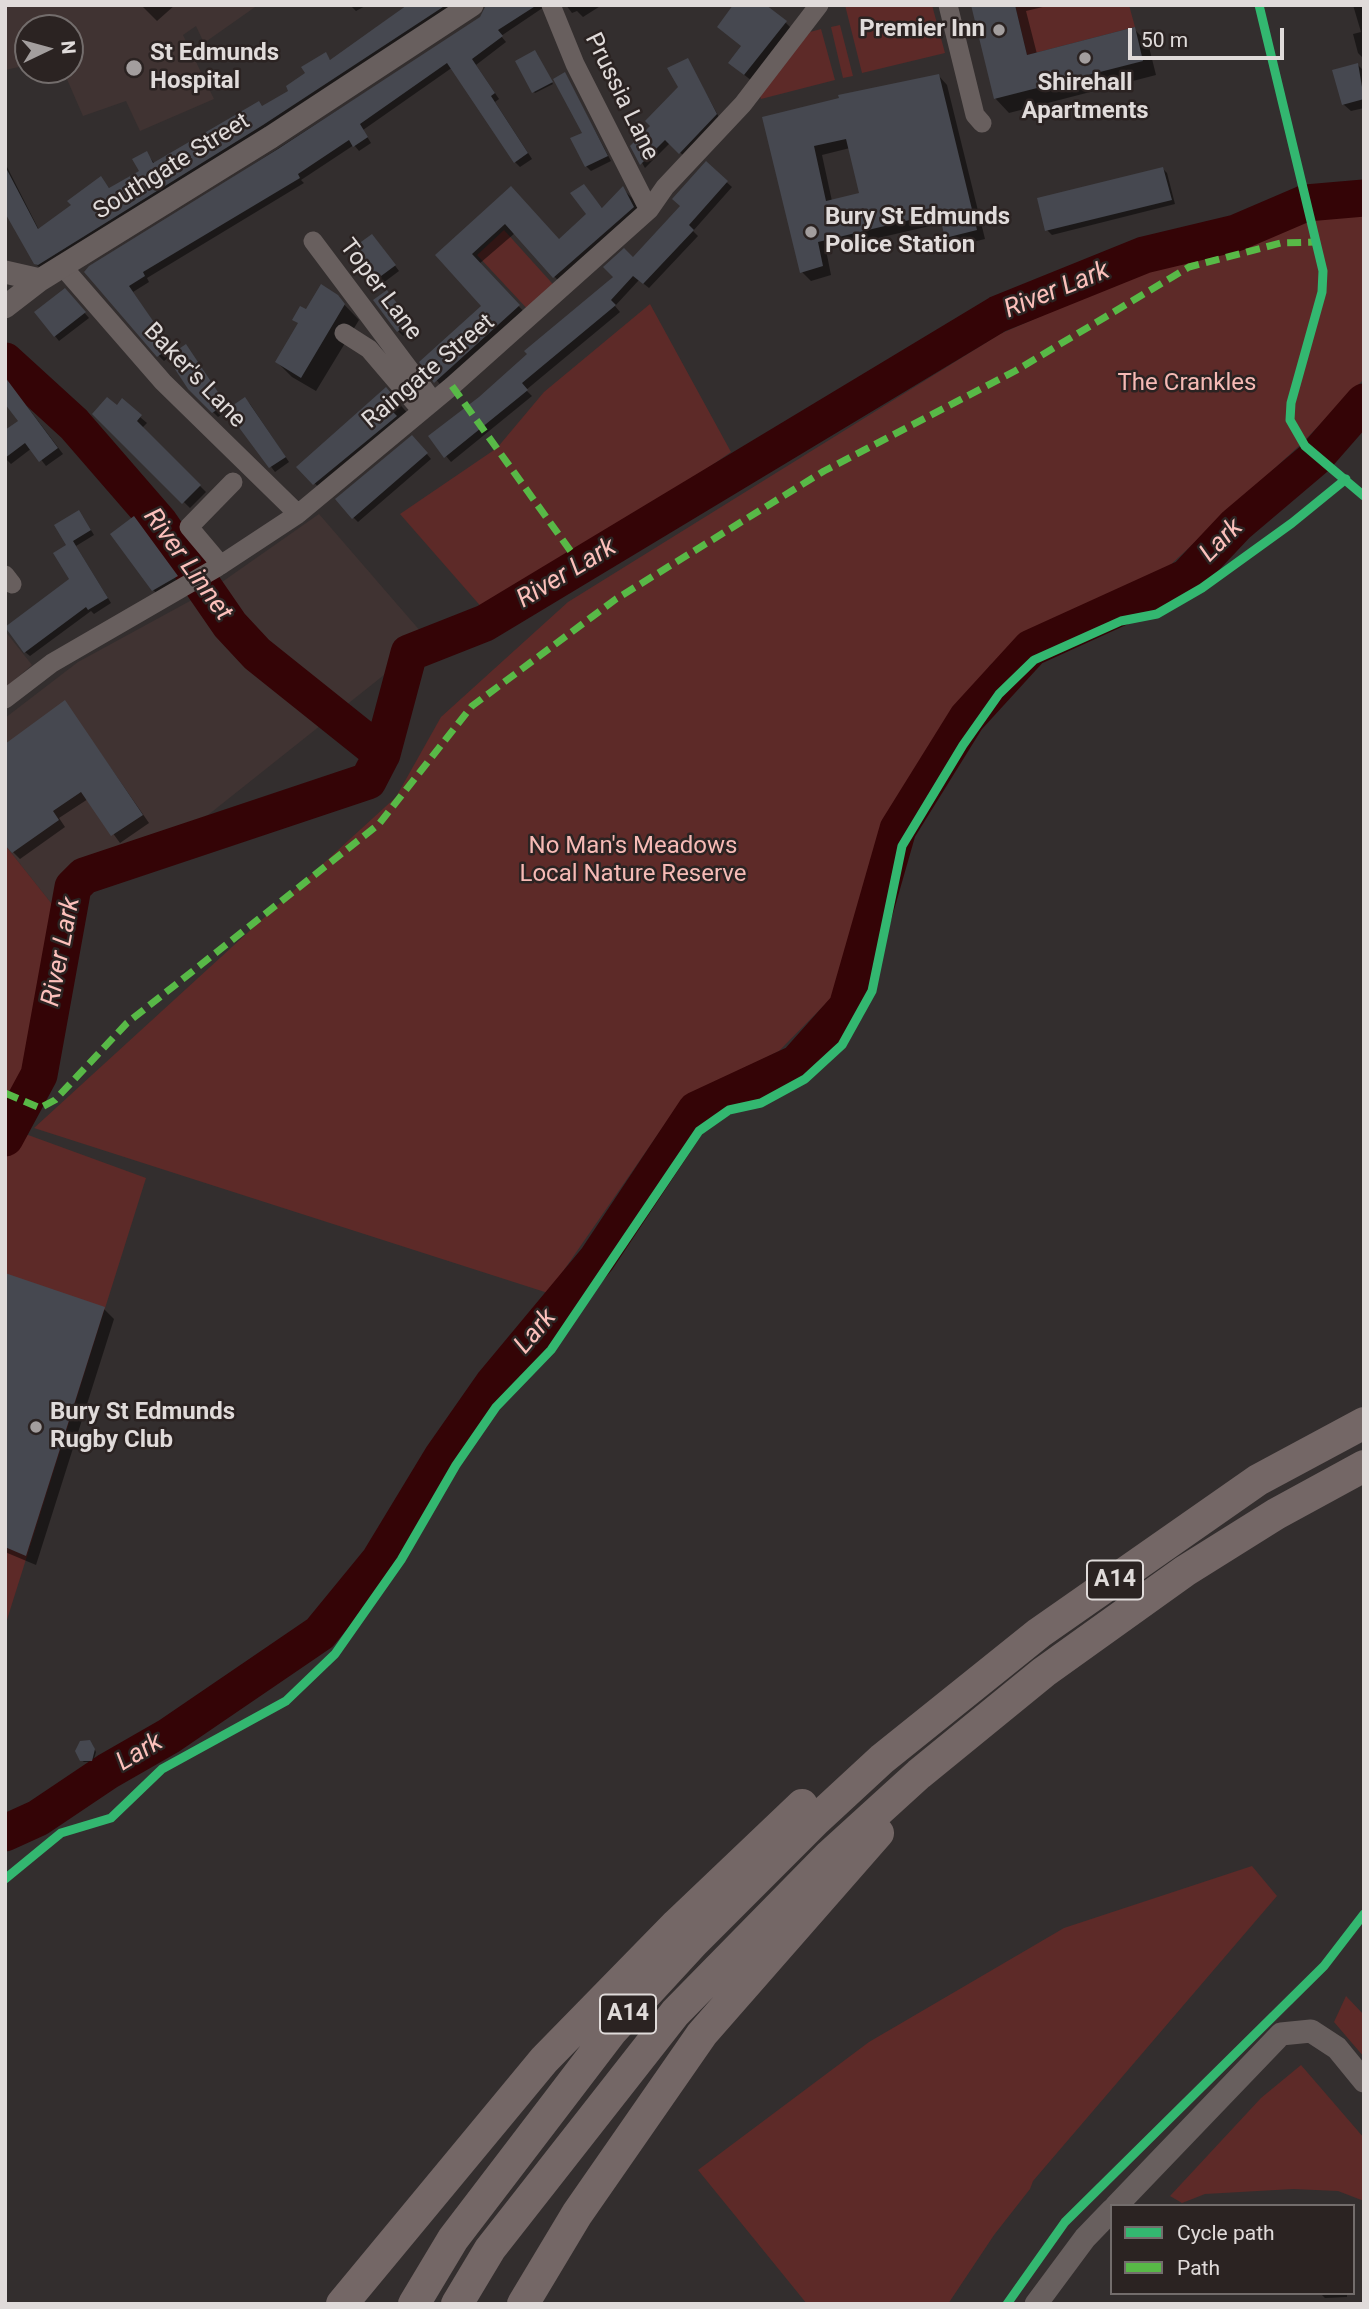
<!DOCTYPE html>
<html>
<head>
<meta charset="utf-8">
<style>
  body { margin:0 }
  #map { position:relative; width:1369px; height:2309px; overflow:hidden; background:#332e2e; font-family:Roboto,sans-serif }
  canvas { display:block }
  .frame { position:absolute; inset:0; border:7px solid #e0dbda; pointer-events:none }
  .legend { position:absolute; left:1110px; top:2204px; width:245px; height:91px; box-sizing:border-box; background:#2b2322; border:2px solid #736d6c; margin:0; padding:9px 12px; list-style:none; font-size:21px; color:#e0dbda }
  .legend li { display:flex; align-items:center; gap:14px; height:35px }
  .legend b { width:35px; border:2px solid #736d6c }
  .north { position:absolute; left:14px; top:14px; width:70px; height:70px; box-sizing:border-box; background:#2b2322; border:2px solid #736d6c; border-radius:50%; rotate:85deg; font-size:19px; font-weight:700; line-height:28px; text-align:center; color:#e0dbda }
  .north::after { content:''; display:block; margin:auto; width:24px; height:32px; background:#a39e9e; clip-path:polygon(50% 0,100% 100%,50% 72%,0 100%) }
  .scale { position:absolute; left:1128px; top:28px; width:156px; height:32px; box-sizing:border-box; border:4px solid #e0dbda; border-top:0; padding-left:9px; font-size:21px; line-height:24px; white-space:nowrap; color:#e0dbda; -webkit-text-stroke:5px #2b2322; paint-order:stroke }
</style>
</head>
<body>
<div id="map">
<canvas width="1369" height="2309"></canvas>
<div class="frame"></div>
<ul class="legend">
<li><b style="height:9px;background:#33b770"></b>Cycle path</li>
<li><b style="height:9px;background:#58b947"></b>Path</li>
</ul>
<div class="north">N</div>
<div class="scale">50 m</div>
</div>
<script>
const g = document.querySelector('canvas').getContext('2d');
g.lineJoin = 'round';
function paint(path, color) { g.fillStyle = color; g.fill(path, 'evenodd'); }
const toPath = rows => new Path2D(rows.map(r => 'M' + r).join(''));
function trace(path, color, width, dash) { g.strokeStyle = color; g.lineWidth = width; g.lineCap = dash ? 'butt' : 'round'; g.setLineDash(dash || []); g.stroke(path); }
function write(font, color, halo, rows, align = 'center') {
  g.font = font + ' Roboto,sans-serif'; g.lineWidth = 5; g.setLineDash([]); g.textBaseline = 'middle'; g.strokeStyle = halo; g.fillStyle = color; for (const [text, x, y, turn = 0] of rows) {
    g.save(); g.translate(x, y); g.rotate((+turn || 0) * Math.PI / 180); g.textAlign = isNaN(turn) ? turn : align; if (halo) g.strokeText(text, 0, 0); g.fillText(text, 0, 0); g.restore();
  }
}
const built = toPath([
  [5,5,258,5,204,43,196,26,183,35,214,99,140,131,126,101,83,116,63,70,70,70,70,28,28,28,28,65,5,70],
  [319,514,428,640,174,842,76,873,69,884,63,918,5,845,5,718,78,662,212,589],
  [5,631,32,665,5,688]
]);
const green = toPath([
  [845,5,932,5,945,53,862,73],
  [1015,5,1129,5,1135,27,1027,55],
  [840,25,853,76,843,78,831,27],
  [821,29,835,80,761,99,759,93,810,32],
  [1364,212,1364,379,1301,444,1153,581,1075,613,990,665,889,824,842,987,779,1051,683,1098,548,1293,34,1128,396,797,441,717,568,602,1000,334,1165,262,1237,242,1295,217],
  [504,230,560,292,533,315,477,255],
  [650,304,731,452,491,618,400,514,497,448,544,392],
  [5,845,63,918,30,1077,5,1118],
  [20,1132,146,1178,5,1626,5,1153],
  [1252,1866,1277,1896,1033,2181,1030,2189,994,2235,948,2304,807,2304,698,2170,869,2042,1064,1928],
  [1346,1996,1364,2015,1364,2057,1334,2022],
  [1301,2065,1364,2138,1364,2201,1338,2191,1293,2189,1205,2194,1182,2203,1170,2196,1261,2098]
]);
const shadow = toPath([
  [141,5,175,5,157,21],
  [350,5,367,5,356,11],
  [407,5,458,5,269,130,41,269,35,263,5,206,5,163,39,230,73,206,101,178,110,189,141,172,147,154,155,164,290,92,325,54,331,61],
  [488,5,547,5,501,36,506,42,476,65,499,99,495,102,532,159,520,167,515,162,453,67,363,130,371,143,359,151,354,145,301,180,304,183,147,278,149,282,133,292,175,354,190,351,230,410,245,399,250,404,289,462,275,472,228,410,218,417,189,388,169,357,164,361,159,356,86,272,481,18],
  [566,5,602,5,583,17,577,11,572,13],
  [973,5,1051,5,1026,11,1037,54,1134,29,1148,43,1156,75,1009,113,995,98],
  [1353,5,1364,5,1364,59,1358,53,1353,34,1361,32],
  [785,22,793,30,752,81,738,70,743,47],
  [537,54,553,84,535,93,534,92],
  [688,60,720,119,685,157,670,143,645,168,633,147,653,126,680,87],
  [1358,65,1364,71,1364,108,1351,111,1343,104],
  [565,74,611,161,591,171,586,166,584,133],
  [938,75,947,85,985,239,956,246,947,237,943,223,826,250,831,275,811,281,802,272,764,118],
  [850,148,861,194,832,201,822,155],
  [706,164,732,187,693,231,698,236,649,288,639,280,615,306,620,312,526,390,532,396,451,462,446,456,481,398,633,259,682,206],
  [1163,169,1167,173,1175,204,1052,235,1047,230],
  [584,186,603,209,623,189,632,198,642,217,563,286,515,233,479,264,528,316,445,390,421,362,484,307,437,255,511,189,559,241,588,214],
  [376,240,399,271,383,283,356,248],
  [69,295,89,318,59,341,55,336],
  [337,297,359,320,316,391,292,377,277,362,306,312],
  [391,297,414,327,403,336,398,331],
  [5,377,63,454,46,466,32,448,11,464,5,458,5,432,20,421],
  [396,400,410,416,325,494,299,467],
  [117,407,140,417,147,423,142,428,206,492,190,508,94,414],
  [417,442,431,459,358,522,353,517],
  [83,517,94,535,76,546,111,603,94,614,91,611,30,656,25,652,71,580,68,546],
  [134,518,184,583,161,597,153,590],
  [65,702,149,823,120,843,88,799,59,818,65,827,20,859,13,852],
  [5,1275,104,1309,114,1319,36,1565,5,1552],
  [92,1744,96,1752,93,1762,84,1762,81,1760],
  [1347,2293,1347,2297,1325,2298,1320,2293]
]);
const river = toPath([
  [5,361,74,424,159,522,230,625,257,654,382,754],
  [5,1138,39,1075,73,887,84,876,368,781,382,754,409,653,485,623,998,314,1144,255,1236,233,1306,203,1364,198],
  [5,1833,38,1818,108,1771,169,1736,320,1633,379,1561,442,1457,493,1384,597,1259,696,1110,797,1063,847,1007,898,829,967,718,1031,648,1187,577,1236,525,1315,458,1364,402]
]);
const building = toPath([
  [407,5,446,5,263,125,38,265,34,264,5,213,5,166,38,229,71,205,67,201,101,176,109,188,139,171,132,159,147,151,153,163,259,101,262,106,288,91,286,86,305,73,301,67,326,52,330,60],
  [486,5,537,5,498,30,503,36,472,59,495,93,491,96,528,153,514,163,447,63,360,124,368,137,353,147,349,140,298,174,300,178,143,272,145,276,129,286,171,347,157,357,84,272,89,266,278,149,480,17],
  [733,5,766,5,787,21,744,75,728,63,741,46,717,27],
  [971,5,1015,5,1027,55,1135,27,1143,61,994,99],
  [535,50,553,82,532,93,515,61],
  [688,58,717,114,679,154,665,140,640,165,630,146,650,126,645,121,678,87,667,68],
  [1358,63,1364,99,1342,105,1332,70],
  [565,72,608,156,585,167,570,138,582,133,553,79],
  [939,74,977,230,945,238,939,213,818,242,823,266,800,273,762,117,839,98,838,95],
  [846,139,859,193,826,201,814,146],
  [706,161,728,181,689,225,694,230,643,284,633,276,611,300,616,305,522,383,528,390,444,458,428,436,479,397,527,354,524,351,613,277,603,267,624,248,633,257,680,206,672,199],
  [1163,167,1172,200,1045,231,1037,198],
  [584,184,602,208,623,186,634,207,553,278,505,224,472,254,520,305,434,383,419,362,481,306,435,255,511,186,559,239,586,214,570,193],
  [372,234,396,265,377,279,354,247],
  [321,284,338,295,345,304,301,378,275,362,298,323,292,320,300,306,306,309],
  [65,288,86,312,54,337,34,312],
  [387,290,411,322,397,332,373,300],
  [186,344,226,404,212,413,188,389,167,357],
  [5,377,58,448,39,462,25,443,5,458,5,430,18,421,5,404],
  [386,387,401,405,393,412,397,416,313,485,296,467],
  [107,397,117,405,122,398,142,415,137,421,201,485,182,504,92,414],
  [245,397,286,457,269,468,226,410],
  [412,435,428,453,352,519,335,499],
  [79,510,91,530,73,541,108,598,88,610,86,607,24,653,5,627,69,579,53,553,66,545,54,525],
  [134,516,178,576,152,591,110,534],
  [65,700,143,815,111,836,81,792,53,811,59,820,12,853,5,845,5,744],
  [5,1273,105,1307,26,1556,5,1547],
  [90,1740,95,1749,92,1761,80,1761,75,1751,80,1741]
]);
const minor = toPath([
  [551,5,575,64,649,210],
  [948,5,975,115,982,123],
  [313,241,433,401],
  [62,266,163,382,298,514],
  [344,333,369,349,422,411],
  [221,565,189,527,233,482],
  [5,575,12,584],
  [5,699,52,663,216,568,298,514,452,386,649,210,665,187,743,104,819,5]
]);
const tertiary = toPath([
  [5,272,40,280],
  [5,307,40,280,271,137,472,5],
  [1116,2206,1281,2034,1311,2031,1337,2048,1364,2081],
  [1036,2304,1085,2238,1112,2210]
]);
const trunk = toPath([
  [342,2304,544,2060,677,1924,802,1805],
  [414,2304,453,2239,611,2032,694,1942,816,1820,882,1759,1039,1633,1258,1480,1364,1423],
  [457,2304,490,2249,675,2013,830,1855,919,1774,1044,1672,1185,1571,1276,1514,1364,1466],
  [523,2304,577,2214,702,2034,878,1833]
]);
const quiet = toPath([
  [452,386,572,553],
  [5,1093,40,1108,55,1100,127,1023,379,824,472,706,616,599,824,471,1015,371,1189,267,1281,243,1316,242]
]);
const cycleway = toPath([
  [1259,5,1323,271,1322,292,1291,403,1290,420,1305,446,1364,496],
  [5,1879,61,1833,111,1818,162,1769,286,1701,335,1654,401,1560,456,1465,496,1407,551,1350,699,1131,729,1110,761,1103,805,1079,842,1045,872,991,902,846,963,745,999,694,1034,660,1121,621,1157,614,1202,588,1292,523,1346,479],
  [1007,2304,1065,2222,1324,1966,1364,1914]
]);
const markers = [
  [999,30,7,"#a39e9e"],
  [1085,58,7,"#a39e9e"],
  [134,68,9,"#a39e9e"],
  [811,232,7,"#a39e9e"],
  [36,1427,7,"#a39e9e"]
];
const shields = [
  [1115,1580,56],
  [628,2014,56]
];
const shieldNames = [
  ["A14",1115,1580],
  ["A14",628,2014]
];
const poiNames = [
  ["Premier Inn",985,30,"right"],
  ["St Edmunds",150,54],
  ["Hospital",150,82],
  ["Shirehall",1085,84,"center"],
  ["Apartments",1085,112,"center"],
  ["Bury St Edmunds",825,218],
  ["Police Station",825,246],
  ["Bury St Edmunds",50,1413],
  ["Rugby Club",50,1441]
];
const streetNames = [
  ["Prussia Lane",621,97,64],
  ["Southgate Street",172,167,-32],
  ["Toper Lane",380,290,53],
  ["Raingate Street",429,372,-40],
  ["Baker's Lane",194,376,46]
];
const parkNames = [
  ["The Crankles",1187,384],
  ["No Man's Meadows",633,847],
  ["Local Nature Reserve",633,875]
];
const waterNames = [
  ["River Lark",1057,291,-22],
  ["Lark",1222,541,-45],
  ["River Linnet",187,565,54],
  ["River Lark",567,574,-31],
  ["River Lark",62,952,-79],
  ["Lark",536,1332,-50],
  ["Lark",140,1753,-31]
];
paint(built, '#403332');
paint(green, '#5d2a28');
paint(shadow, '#0007');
trace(river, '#340406', 37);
paint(building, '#464850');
trace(minor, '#685f5e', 19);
trace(tertiary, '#685f5e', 23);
trace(trunk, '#746766', 32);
trace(quiet, '#58b947', 7, [14, 7]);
trace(cycleway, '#33b770', 9);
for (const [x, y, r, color] of markers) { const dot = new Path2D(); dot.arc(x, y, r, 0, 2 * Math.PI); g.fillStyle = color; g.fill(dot); trace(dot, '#2b2322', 2.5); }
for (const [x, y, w] of shields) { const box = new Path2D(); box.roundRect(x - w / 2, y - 19.5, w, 39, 5); g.fillStyle = '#2b2322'; g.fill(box); trace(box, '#e0dbda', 2); }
write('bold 23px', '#e0dbda', null, shieldNames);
write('bold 24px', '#e0dbda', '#2b2322', poiNames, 'left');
write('24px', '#e0dbda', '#2b2322', streetNames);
write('24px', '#f6bab5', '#2b2322', parkNames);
write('italic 26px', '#fcc0bb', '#2b2322', waterNames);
</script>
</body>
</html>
